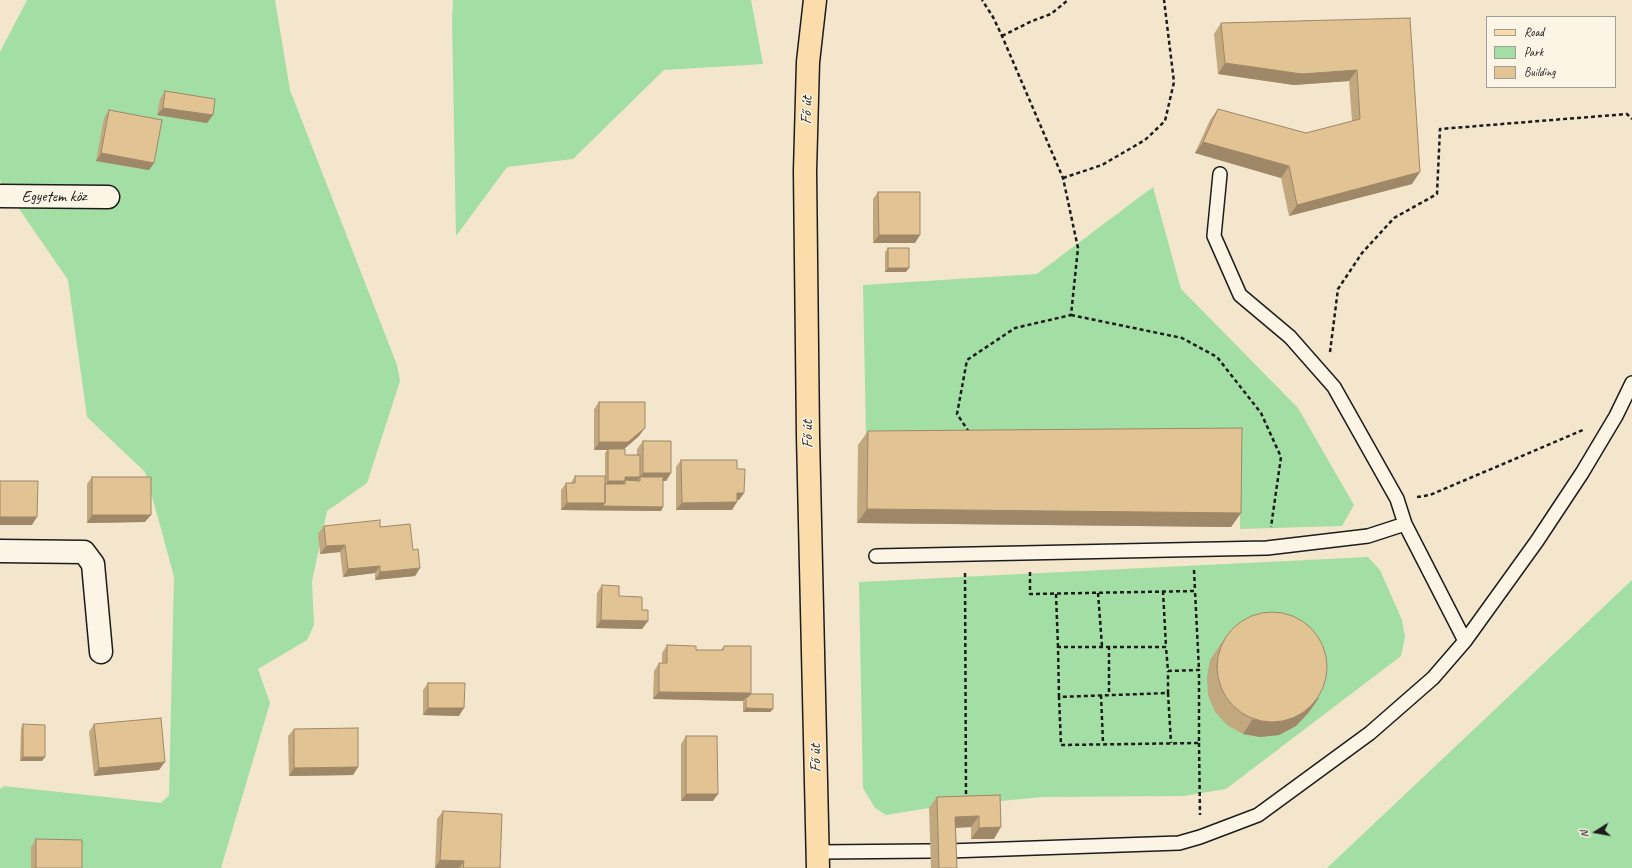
<!DOCTYPE html>
<html>
<head>
<meta charset="utf-8">
<style>
  body { margin:0 }
  #map { position:relative; width:1632px; height:868px; overflow:hidden; background:#f4e6cd; font-family:Caveat,sans-serif }
  canvas { display:block }
  .legend { position:absolute; left:1486px; top:16px; width:130px; height:72px; box-sizing:border-box; background:#fcf5e5; border:1px solid #a29e95; margin:0; padding:5px 7px; list-style:none; font-size:12px; color:#1c1c1c }
  .legend li { display:flex; align-items:center; gap:8px; height:20px }
  .legend b { width:20px; border:1px solid #a29e95 }
  .north { position:absolute; left:1576px; top:812px; width:40px; height:40px; -webkit-text-stroke:3px #fcf5e5; paint-order:stroke; rotate:259deg; font-size:11px; font-weight:700; line-height:16px; text-align:center; color:#1c1c1c }
  .north::after { content:''; display:block; margin:auto; width:14px; height:18px; background:#1c1c1c; clip-path:polygon(50% 0,100% 100%,50% 72%,0 100%) }
</style>
</head>
<body>
<div id="map">
<canvas width="1632" height="868"></canvas>
<ul class="legend">
<li><b style="height:5px;background:#fbddab"></b>Road</li>
<li><b style="height:11px;background:#a3dea4"></b>Park</li>
<li><b style="height:11px;background:#e1c394"></b>Building</li>
</ul>
<div class="north">N</div>
</div>
<script>
const g = document.querySelector('canvas').getContext('2d');
g.lineJoin = 'round';
function paint(path, color) { g.fillStyle = color; g.fill(path, 'evenodd'); }
const toPath = rows => new Path2D(rows.map(r => 'M' + r).join(''));
function trace(path, color, width, dash) { g.strokeStyle = color; g.lineWidth = width; g.lineCap = dash ? 'butt' : 'round'; g.setLineDash(dash || []); g.stroke(path); }
function write(font, color, halo, rows, align = 'center') {
  g.font = font + ' Caveat,sans-serif'; g.lineWidth = 3; g.setLineDash([]); g.textBaseline = 'middle'; g.strokeStyle = halo; g.fillStyle = color; for (const [text, x, y, turn = 0] of rows) {
    g.save(); g.translate(x, y); g.rotate((+turn || 0) * Math.PI / 180); g.textAlign = isNaN(turn) ? turn : align; if (halo) g.strokeText(text, 0, 0); g.fillText(text, 0, 0); g.restore();
  }
}
const green = toPath([
  [27,0,275,0,290,90,397,365,400,381,367,483,327,511,312,581,314,625,307,640,258,669,270,703,221,868,0,868,0,789,4,786,161,803,169,795,174,577,160,525,145,472,87,417,68,280,0,181,0,52],
  [453,0,751,0,763,64,664,70,573,159,507,167,456,236,452,19],
  [1153,187,1181,289,1298,408,1354,505,1342,526,1240,529,1239,435,866,435,863,285,1037,274],
  [1368,557,1380,570,1402,620,1405,637,1401,656,1226,789,1184,796,1042,797,929,808,886,815,875,808,863,788,859,582],
  [1632,580,1632,868,1327,868]
]);
const path = toPath([
  [1002,36,1032,21,1051,14,1068,0],
  [1063,178,1102,165,1145,140,1165,121,1174,82,1164,0],
  [1071,315,1182,338,1217,357,1261,413,1281,457,1271,527],
  [1330,352,1338,289,1362,253,1394,218,1437,194,1440,129,1627,114,1632,119],
  [969,432,957,414,967,360,1015,328,1071,315,1078,248,1063,178,1002,36,993,17,982,0],
  [1417,497,1430,495,1583,430],
  [1194,570,1195,591],
  [1030,572,1030,594,1195,591,1199,670],
  [965,573,966,798],
  [1163,591,1166,647],
  [1098,593,1102,646],
  [1056,594,1058,647],
  [1109,646,1109,695],
  [1168,693,1171,743],
  [1101,695,1103,743],
  [1059,697,1058,647,1166,647,1168,671,1199,670,1199,743,1061,745,1059,697,1168,693,1168,671],
  [1199,743,1200,815]
]);
const service = toPath([
  [1220,174,1214,236,1240,295,1290,337,1334,387,1397,499,1405,524,1465,641],
  [876,556,1267,548,1368,536,1405,524],
  [949,851,1179,843,1200,837,1258,815,1370,733,1433,678,1465,641,1537,541,1582,473,1616,416,1632,383],
  [819,852,930,851]
]);
const minor = toPath([
  [0,196,108,197],
  [0,551,84,552,93,564,101,652]
]);
const primary = toPath([
  [815,0,808,62,805,171,808,436,818,868]
]);
const wall = toPath([
  [1410,18,1412,184,1289,216,1281,178,1195,153,1210,120,1218,109,1306,133,1352,121,1349,81,1294,85,1218,74,1214,34,1221,23],
  [165,91,213,115,207,123,157,115,160,99],
  [109,110,154,163,149,170,96,161,104,118],
  [878,192,915,243,873,243,873,199],
  [888,248,906,272,885,272,885,252],
  [599,402,639,436,624,449,625,455,637,455,637,449,643,441,671,473,666,481,663,481,663,507,661,511,561,510,561,490,566,483,571,483,575,476,605,484,605,453,607,450,594,450,594,409],
  [868,431,1241,513,1231,527,857,523,858,445],
  [681,460,737,469,744,493,739,500,737,500,732,510,676,510,676,467],
  [92,477,145,522,87,523,87,484],
  [324,526,380,527,413,550,420,568,415,576,375,580,375,573,343,577,340,552,320,554,318,534],
  [602,585,642,610,648,621,642,629,596,628,597,593],
  [1230,631,1309,712,1296,726,1279,735,1260,737,1243,734,1227,725,1215,712,1208,695,1207,677,1210,660,1220,645],
  [667,645,696,650,721,650,724,646,751,693,773,709,770,712,743,712,743,701,653,699,654,671,659,663,662,663,662,653],
  [428,683,459,716,423,715,423,690],
  [23,724,42,761,20,761,21,728],
  [94,724,159,770,94,776,89,732],
  [294,729,358,767,353,775,289,776,288,736],
  [686,736,713,801,681,801,681,744],
  [1000,795,994,839,971,839,971,827,956,828,957,868,931,868,929,808,937,797],
  [443,811,500,868,435,868,437,819],
  [36,839,82,868,31,868,31,847]
]);
const shadedWall = toPath([
  [1225,63,1357,70,1349,81,1294,85,1218,74],
  [163,108,213,115,207,123,157,115],
  [1203,142,1289,166,1281,178,1195,153],
  [101,153,154,163,149,170,96,161],
  [1420,172,1412,184,1289,216,1297,205],
  [879,235,920,235,915,243,873,243],
  [888,268,909,268,906,272,885,272],
  [645,428,639,436,623,450,608,449,607,450,594,450,599,442],
  [643,473,671,473,666,481,640,481,640,477],
  [625,477,640,477,637,481,622,481],
  [608,481,625,481,622,485,605,485],
  [737,493,744,493,739,500,732,500],
  [737,502,732,510,676,510,682,503],
  [567,503,605,503,663,507,661,511,561,510],
  [867,509,1241,513,1231,527,857,523],
  [92,515,151,515,145,522,87,523],
  [0,517,37,517,32,525,0,525],
  [345,545,340,552,320,554,326,546],
  [380,566,375,573,343,577,348,569],
  [420,568,415,576,375,580,380,572],
  [601,620,648,621,642,629,596,628],
  [659,692,751,693,746,700,746,697,743,701,653,699],
  [1319,698,1309,712,1296,726,1279,735,1260,737,1243,734,1252,720],
  [428,708,464,708,459,716,423,715],
  [746,708,773,709,770,712,743,712],
  [23,757,45,757,42,761,20,761],
  [165,762,159,770,94,776,99,768],
  [358,767,353,775,289,776,294,768],
  [686,794,718,794,713,801,681,801],
  [979,816,971,827,947,828,955,817],
  [1001,827,994,839,971,839,979,828],
  [440,860,464,861,459,868,435,868]
]);
const building = toPath([
  [1410,18,1420,172,1297,205,1289,166,1203,142,1218,109,1306,133,1360,119,1357,70,1302,74,1225,63,1221,23,1410,18],
  [165,91,215,99,213,115,163,108,165,91],
  [109,110,162,120,154,163,101,153,109,110],
  [878,192,920,192,920,235,879,235,878,192],
  [888,248,909,248,909,268,888,268,888,248],
  [599,402,645,402,645,428,628,442,599,442,599,402],
  [1242,428,1241,513,867,509,868,431,1242,428],
  [643,441,671,441,671,473,643,473,643,441],
  [608,449,625,449,625,455,640,455,640,477,625,477,625,481,608,481,608,449],
  [681,460,737,460,737,469,745,469,744,493,737,493,737,502,682,503,681,460],
  [575,476,605,476,605,503,567,503,566,483,575,483,575,476],
  [92,477,151,477,151,515,92,515,92,477],
  [640,477,663,477,663,507,602,506,605,503,605,484,625,484,625,480,640,481,640,477],
  [0,481,38,481,37,517,0,517,0,481],
  [380,520,380,527,410,524,413,550,418,549,420,568,380,572,380,566,348,569,345,545,326,546,324,526,380,520],
  [602,585,619,586,619,596,642,597,642,610,648,610,648,621,601,620,602,585],
  '1217 667a55 55 0 1 1 110 0a55 55 0 1 1-110 0Z',
  [667,645,696,646,696,650,723,650,724,646,751,646,751,693,659,692,659,663,667,663,667,645],
  [428,683,465,683,464,708,428,708,428,683],
  [751,694,773,694,773,709,746,708,746,697,748,697,751,694],
  [161,718,165,762,99,768,94,724,161,718],
  [23,724,45,725,45,757,23,757,23,724],
  [358,728,358,767,294,768,294,729,358,728],
  [686,736,717,736,718,794,686,794,686,736],
  [1000,795,1001,827,979,828,979,816,955,817,957,868,939,868,937,797,1000,795],
  [443,811,502,814,500,868,463,868,464,861,440,860,443,811],
  [36,839,82,840,82,868,36,868,36,839]
]);
const streetNames = [
  ["Fő út",807,110,-88],
  ["Egyetem köz",54,197],
  ["Fő út",808,434,-91],
  ["Fő út",816,758,-91]
];
paint(green, '#a3dea4');
trace(service, '#1c1c1c', 16);
trace(minor, '#1c1c1c', 25);
trace(primary, '#1c1c1c', 25);
trace(path, '#1c1c1c', 2.5, [4, 3]);
trace(service, '#fcf5e5', 13);
trace(minor, '#fcf5e5', 22);
trace(primary, '#fbddab', 22);
paint(wall, '#c2a87f');
paint(shadedWall, '#9e8868');
paint(building, '#e1c394');
trace(building, '#9e8868', 1);
write('16px', '#1c1c1c', '#fcf5e5', streetNames);
</script>
</body>
</html>
